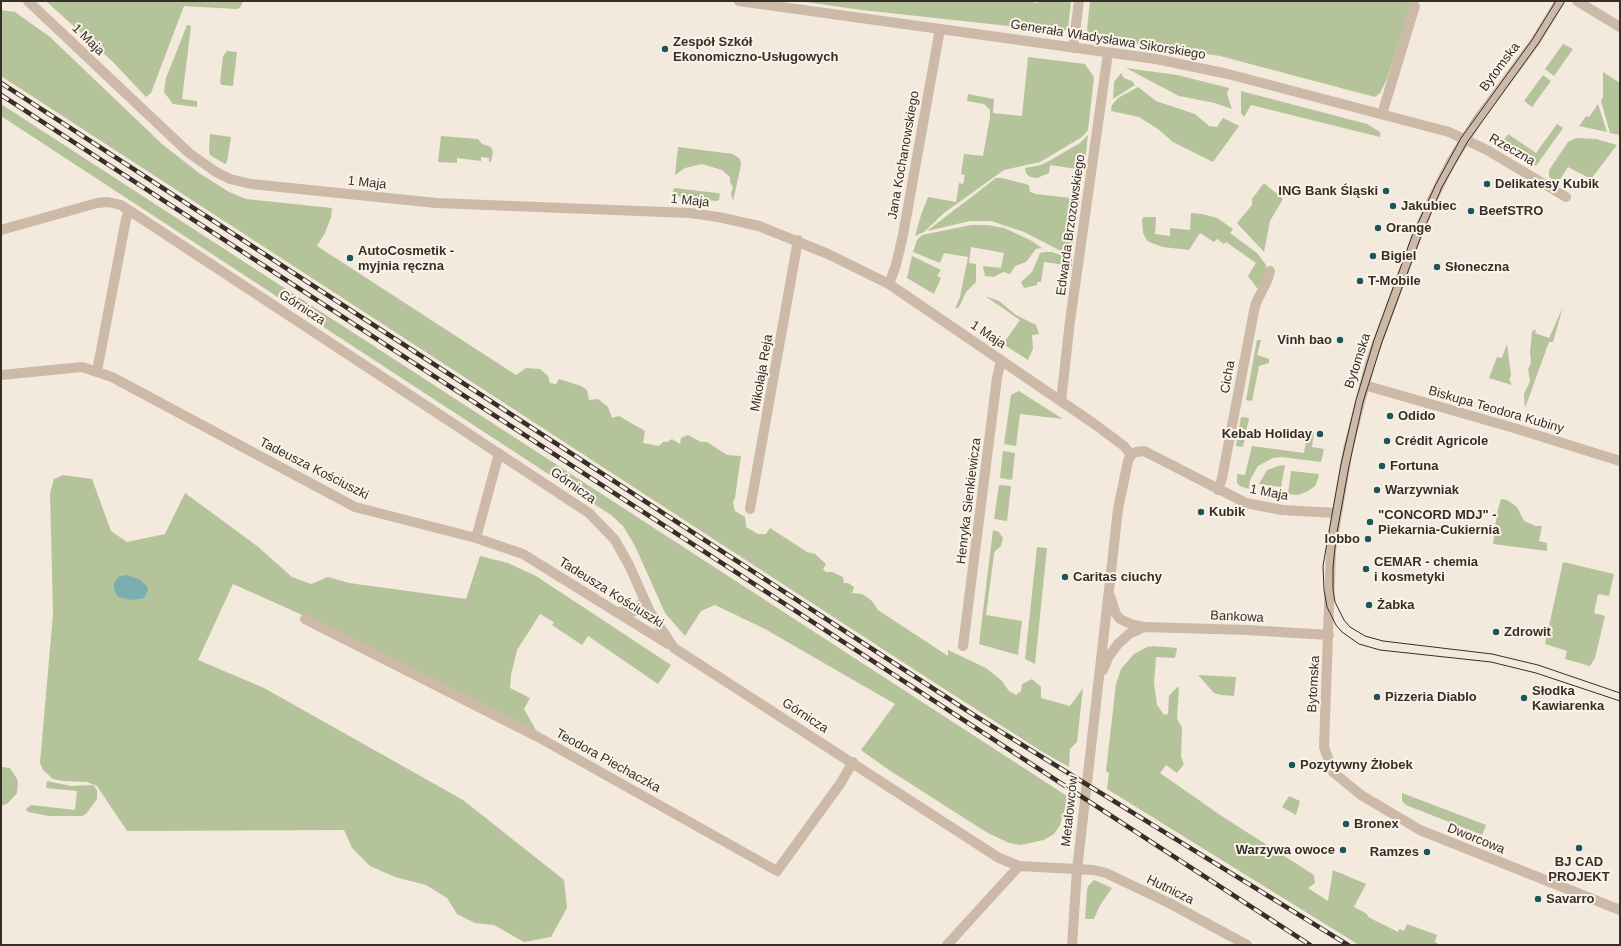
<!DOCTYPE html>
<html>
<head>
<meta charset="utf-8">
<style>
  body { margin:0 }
  #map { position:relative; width:1621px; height:946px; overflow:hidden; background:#f3e9dc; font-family:Helvetica,sans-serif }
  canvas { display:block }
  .frame { position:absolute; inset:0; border:2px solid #382e28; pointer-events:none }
</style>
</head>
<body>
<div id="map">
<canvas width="1621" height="946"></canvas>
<div class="frame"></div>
</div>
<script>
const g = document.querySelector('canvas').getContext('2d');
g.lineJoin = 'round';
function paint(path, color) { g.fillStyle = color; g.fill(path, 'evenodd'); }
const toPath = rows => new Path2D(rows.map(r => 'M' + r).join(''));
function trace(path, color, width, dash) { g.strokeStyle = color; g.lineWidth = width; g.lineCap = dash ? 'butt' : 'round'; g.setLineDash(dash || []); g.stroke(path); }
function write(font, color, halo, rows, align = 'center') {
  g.font = font + ' Helvetica,sans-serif'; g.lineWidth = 4; g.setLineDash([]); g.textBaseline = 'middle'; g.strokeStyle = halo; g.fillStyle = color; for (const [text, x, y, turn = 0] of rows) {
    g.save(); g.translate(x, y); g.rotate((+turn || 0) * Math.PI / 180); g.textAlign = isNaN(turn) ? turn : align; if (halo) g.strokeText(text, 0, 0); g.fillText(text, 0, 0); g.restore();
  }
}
const green = toPath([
  [46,1,243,1,240,8,236,9,184,6,151,93,146,97,113,62],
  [799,1,1028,1,1038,3,1039,1,1071,1,1068,28,1064,32,862,10],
  [1090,1,1410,1,1412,3,1387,79,1380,93,1375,97,1220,56,1090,36,1087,30],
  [1,10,15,12,50,37,162,144,199,173,229,192,246,199,332,208,331,217,325,233,317,246,516,375,526,368,540,369,548,376,550,383,556,384,559,379,581,386,587,390,589,400,598,399,608,407,612,418,619,416,645,431,643,443,659,446,663,442,667,442,672,439,680,444,681,438,688,435,701,442,707,442,727,455,741,456,735,498,733,502,735,511,745,517,746,527,758,534,766,534,770,528,807,552,815,554,826,564,823,569,826,572,832,572,843,577,844,583,848,583,854,587,852,593,862,594,872,601,878,610,948,656,948,650,986,668,1002,681,1009,691,1016,695,1021,691,1022,684,1032,679,1041,687,1041,698,1070,706,1083,688,1077,742,1070,749,1069,767,1041,751,918,672,1,76],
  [187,25,191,26,182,99,197,101,197,107,173,104,164,92,166,78],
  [1563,44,1573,49,1554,76,1545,69],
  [227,51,237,52,233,86,222,85,220,83,223,56],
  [1028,57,1085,64,1094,77,1088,130,1082,137,1040,162,1004,170,944,213,924,232,915,236,921,215,928,197,956,202,959,183,963,184,965,175,961,174,964,154,983,156,990,117,990,110,984,104,967,101,968,94,994,99,993,113,1022,116],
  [1126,68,1177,75,1229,88,1227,94,1232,109,1215,103,1179,96],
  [1603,72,1620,83,1620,135,1610,133,1601,101,1603,97],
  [1121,73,1124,78,1132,81,1135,85,1113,99,1114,82],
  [1543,75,1551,81,1532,107,1524,101],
  [1138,87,1156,101,1195,114,1209,126,1217,127,1223,118,1239,126,1213,162,1173,142,1158,129,1139,117,1111,111,1112,105,1118,98],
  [1241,91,1367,124,1380,132,1380,137,1251,105,1244,117,1241,113],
  [1,104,1067,796,1066,805,1060,825,1054,834,1044,840,1021,845,1009,843,986,832,886,768,861,750,895,704,765,629,715,605,701,611,685,636,665,613,635,546,623,526,611,515,1,116],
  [1598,104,1607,132,1579,126,1586,116,1589,117],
  [1557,124,1563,128,1536,166,1510,149,1507,152,1500,146,1508,134,1536,153],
  [210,134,231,137,227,162,225,164,210,155,209,151],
  [1088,135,1084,170,1050,165,1049,173,1037,178,1030,177,1026,173,1025,168,1041,165,1049,161,1080,143],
  [441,136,478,139,482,144,491,147,493,152,491,162,489,162,489,158,481,157,481,161,457,158,457,163,438,162],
  [1576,138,1596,139,1617,145,1591,179,1568,167,1558,183,1549,177,1549,170,1568,142],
  [678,147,733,154,740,159,741,165,733,201,731,193,733,187,730,182,730,177,722,170,702,164,685,168,675,175],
  [996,178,1002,178,1029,185,1030,192,1036,194,1080,199,1072,254,1063,252,1024,232,991,221,970,221,927,231],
  [1264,183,1283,199,1270,221,1264,252,1237,223,1252,205,1252,199],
  [674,188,717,193,720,194,719,200,717,201,680,197,673,192],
  [1191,213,1202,214,1217,218,1233,229,1230,233,1257,253,1266,265,1266,270,1259,288,1257,288,1248,276,1256,263,1226,242,1224,244,1217,239,1214,242,1200,233,1189,250,1163,247,1149,242,1146,239,1143,233,1142,219,1144,217,1156,217,1155,234,1170,236,1170,228,1190,230],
  [971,225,987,225,1004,228,1032,241,1042,248,1036,249,1026,262,1015,266,1010,274,1003,272,994,277,985,276,983,266,1001,268,1004,253,971,247,969,263,976,264,976,282,966,292,959,307,955,309,960,297,968,257,944,253,940,263,913,252,917,240,922,235],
  [1045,252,1052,252,1072,259,1072,266,1044,262,1041,282,1037,282,1037,285,1024,288,1021,282,1032,272,1040,253],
  [912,256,941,270,937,276,941,278,934,294,907,278],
  [985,296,999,301,1016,315,1036,325,1039,334,1032,335,1033,349,1028,360,1003,344,1020,320],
  [1563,307,1553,342,1549,342,1525,408,1524,394,1530,381,1528,369,1531,363,1530,352,1532,332,1534,330,1536,330,1535,333,1549,338],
  [1257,340,1261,340,1257,355,1269,359,1269,363,1259,366,1252,401,1246,400],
  [1507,344,1511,376,1509,379,1512,385,1489,378,1497,357,1502,358],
  [1019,391,1063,419,1020,414,1016,446,1004,444,1011,395],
  [1241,417,1249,418,1243,447,1236,446],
  [1308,430,1314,432,1312,447,1324,449,1321,462,1281,457,1273,458,1258,466,1250,480,1249,489,1240,486,1237,483,1237,474,1245,475,1252,446,1304,453],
  [1003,451,1015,453,1012,480,1000,478],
  [1285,465,1281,487,1259,484,1267,470,1278,466],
  [1291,471,1319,474,1318,479,1315,486,1308,491,1298,495,1288,494],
  [63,475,92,479,111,531,127,542,165,534,185,493,257,546,292,577,311,584,328,577,349,583,466,599,480,556,508,563,536,576,671,665,658,684,588,636,582,645,552,625,554,622,540,614,517,650,511,675,510,688,530,698,524,709,537,732,300,614,233,584,198,660,264,688,463,800,564,880,567,908,551,937,524,942,494,925,475,923,457,914,447,898,426,885,395,877,370,866,352,848,344,830,127,831,97,786,87,782,63,781,53,779,43,770,40,763,53,614,50,493,54,479],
  [999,485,1011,486,1007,521,994,519],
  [1501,499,1507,500,1517,507,1524,521,1536,526,1542,526,1539,541,1547,543,1547,551,1493,544,1497,513],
  [993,530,999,532,1003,538,1001,546,995,551,994,554,986,615,1022,621,1018,655,979,644],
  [1037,547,1047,548,1035,664,1025,659],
  [1563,562,1614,574,1609,596,1598,594,1594,613,1605,616,1595,658,1590,666,1565,659,1567,651,1545,644],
  [1153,646,1177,648,1175,658,1156,657,1154,683,1157,705,1164,715,1168,714,1169,696,1177,687,1179,688,1177,719,1182,727,1181,757,1184,764,1177,773,1166,765,1160,773,1223,817,1314,875,1315,883,1308,888,1328,901,1333,870,1366,884,1354,907,1367,914,1368,917,1398,932,1399,929,1404,931,1407,924,1437,935,1435,942,1440,945,1359,945,1107,789,1109,773,1106,771,1116,684,1121,669,1134,654,1147,647],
  [1198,675,1236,677,1234,696,1221,695,1214,693],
  [1,767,10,768,17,779,18,783,17,793,8,803,1,806],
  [47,781,71,786,93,785,97,790,97,799,86,814,82,816,49,816,28,812,26,809,31,805,75,810,77,791,46,788],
  [1402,793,1486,825,1482,835,1406,805,1402,801],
  [1289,796,1300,801,1296,815,1282,807],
  [1094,880,1112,888,1099,907,1094,919,1085,919,1087,890,1088,886]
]);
const water = toPath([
  [126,575,139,579,147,586,148,590,144,598,131,600,118,597,114,589,114,584,118,577]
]);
const minor = toPath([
  [28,1,189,153,216,172,230,179,251,184,436,203,690,213,718,217,759,226,828,254,889,284,1093,423,1124,446,1131,455],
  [739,1,1156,59,1228,74,1449,132,1487,150,1566,197],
  [1560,1,1535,42,1478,119,1451,162,1432,200,1416,238,1371,360,1348,449,1331,550,1324,747,1333,772,1361,795,1420,830,1620,910],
  [1577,1,1620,27],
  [1073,48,1079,1],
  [1382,114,1415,6],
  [1,230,97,203,108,202,121,205,589,513,615,540,629,565,650,612,674,648,999,858,1019,866,1094,870,1106,873,1169,903,1247,945],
  [889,284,896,265,903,235,940,29],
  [97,371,126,219,129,211],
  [1,375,82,367,112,377,355,507,476,538,523,554,668,644],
  [1364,385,1514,428,1620,461],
  [1061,401,1070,321,1108,53],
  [1131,455,1136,452,1144,451,1246,503,1282,510,1337,513],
  [1218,490,1222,478,1254,311,1256,303,1267,281,1270,271],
  [750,509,798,240],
  [476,538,499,453],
  [1110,596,1116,614,1120,619,1131,624,1144,627,1247,630,1329,635],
  [619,612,637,611,644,599],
  [305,619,538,737,777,871,840,784,853,762],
  [963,646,997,378,1001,360],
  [1103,670,1109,656,1118,644,1129,634,1144,627],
  [947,945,1019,866],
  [1072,945,1077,870,1111,572,1118,509,1128,461,1131,455]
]);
const tram = toPath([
  [1556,1,1532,40,1461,138,1436,184,1412,236,1374,340,1356,400,1341,464,1328,537,1323,566,1324,590,1327,607,1336,625,1342,632,1359,644,1380,650,1491,662,1536,673,1620,701],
  [1565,1,1538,44,1468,141,1442,187,1420,239,1382,342,1363,402,1349,466,1336,538,1333,567,1333,589,1335,602,1344,620,1350,627,1365,636,1383,641,1492,654,1538,665,1620,693]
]);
const rail = toPath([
  [1,83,977,717,1348,945],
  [1,95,1310,945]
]);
const markers = [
  [665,49,4,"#1c565b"],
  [1487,184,4,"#1c565b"],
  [1386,191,4,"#1c565b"],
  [1393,206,4,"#1c565b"],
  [1471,211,4,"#1c565b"],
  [1378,228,4,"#1c565b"],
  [1373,256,4,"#1c565b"],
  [350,258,4,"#1c565b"],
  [1437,267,4,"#1c565b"],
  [1360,281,4,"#1c565b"],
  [1340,340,4,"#1c565b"],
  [1390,416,4,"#1c565b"],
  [1320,434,4,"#1c565b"],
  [1387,441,4,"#1c565b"],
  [1382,466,4,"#1c565b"],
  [1377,490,4,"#1c565b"],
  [1201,512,4,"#1c565b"],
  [1370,522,4,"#1c565b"],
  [1368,539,4,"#1c565b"],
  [1366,569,4,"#1c565b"],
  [1065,577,4,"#1c565b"],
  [1369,605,4,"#1c565b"],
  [1496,632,4,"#1c565b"],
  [1377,697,4,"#1c565b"],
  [1524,698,4,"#1c565b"],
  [1292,765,4,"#1c565b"],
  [1346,824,4,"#1c565b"],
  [1579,848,4,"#1c565b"],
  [1343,850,4,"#1c565b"],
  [1427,852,4,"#1c565b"],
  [1538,899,4,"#1c565b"]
];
const streetNames = [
  ["1 Maja",88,40,44],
  ["Generała Władysława Sikorskiego",1108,40,9],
  ["Bytomska",1500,67,-53],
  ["Rzeczna",1512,150,30],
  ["Jana Kochanowskiego",904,155,-80],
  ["1 Maja",367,183,6],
  ["1 Maja",690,201,6],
  ["Edwarda Brzozowskiego",1071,225,-82],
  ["Górnicza",302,308,33],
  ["1 Maja",988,335,34],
  ["Bytomska",1358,361,-72],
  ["Mikołaja Reja",762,373,-80],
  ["Cicha",1228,377,-80],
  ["Biskupa Teodora Kubiny",1496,410,16],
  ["Tadeusza Kościuszki",314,469,27],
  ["Górnicza",573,486,35],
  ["1 Maja",1269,493,11],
  ["Henryka Sienkiewicza",969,501,-83],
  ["Tadeusza Kościuszki",611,593,32],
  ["Bankowa",1237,617,3],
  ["Bytomska",1314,684,-87],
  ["Górnicza",805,716,33],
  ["Teodora Piechaczka",608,761,29],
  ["Metalowców",1070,811,-84],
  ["Dworcowa",1476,839,22],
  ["Hutnicza",1170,890,26]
];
const poiNames = [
  ["Zespół Szkół",673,42],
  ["Ekonomiczno-Usługowych",673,57],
  ["Delikatesy Kubik",1495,184],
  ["ING Bank Śląski",1378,191,"right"],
  ["Jakubiec",1401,206],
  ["BeefSTRO",1479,211],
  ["Orange",1386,228],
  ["AutoCosmetik -",358,251],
  ["myjnia ręczna",358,266],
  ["Bigiel",1381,256],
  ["Słoneczna",1445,267],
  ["T-Mobile",1368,281],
  ["Vinh bao",1332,340,"right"],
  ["Odido",1398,416],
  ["Kebab Holiday",1312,434,"right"],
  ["Crédit Agricole",1395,441],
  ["Fortuna",1390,466],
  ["Warzywniak",1385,490],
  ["Kubik",1209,512],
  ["\"CONCORD MDJ\" -",1378,515],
  ["Piekarnia-Cukiernia",1378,530],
  ["lobbo",1360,539,"right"],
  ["CEMAR - chemia",1374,562],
  ["i kosmetyki",1374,577],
  ["Caritas ciuchy",1073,577],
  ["Żabka",1377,605],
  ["Zdrowit",1504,632],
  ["Słodka",1532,691],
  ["Kawiarenka",1532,706],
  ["Pizzeria Diablo",1385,697],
  ["Pozytywny Żłobek",1300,765],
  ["Bronex",1354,824],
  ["Warzywa owoce",1335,850,"right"],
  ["Ramzes",1419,852,"right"],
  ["BJ CAD",1579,862,"center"],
  ["PROJEKT",1579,877,"center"],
  ["Savarro",1546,899]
];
paint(green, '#b5c39b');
paint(water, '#7aaeb1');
trace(minor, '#ccb9a7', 10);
trace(tram, '#382e28', 1);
trace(rail, '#382e28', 4.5);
trace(rail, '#faf3e9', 3, [9]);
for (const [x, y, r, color] of markers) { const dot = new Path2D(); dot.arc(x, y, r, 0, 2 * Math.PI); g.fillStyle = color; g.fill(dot); trace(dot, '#faf3e9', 1.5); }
write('13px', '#382e28', '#faf3e9', streetNames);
write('bold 13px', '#382e28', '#faf3e9', poiNames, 'left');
</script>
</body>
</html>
